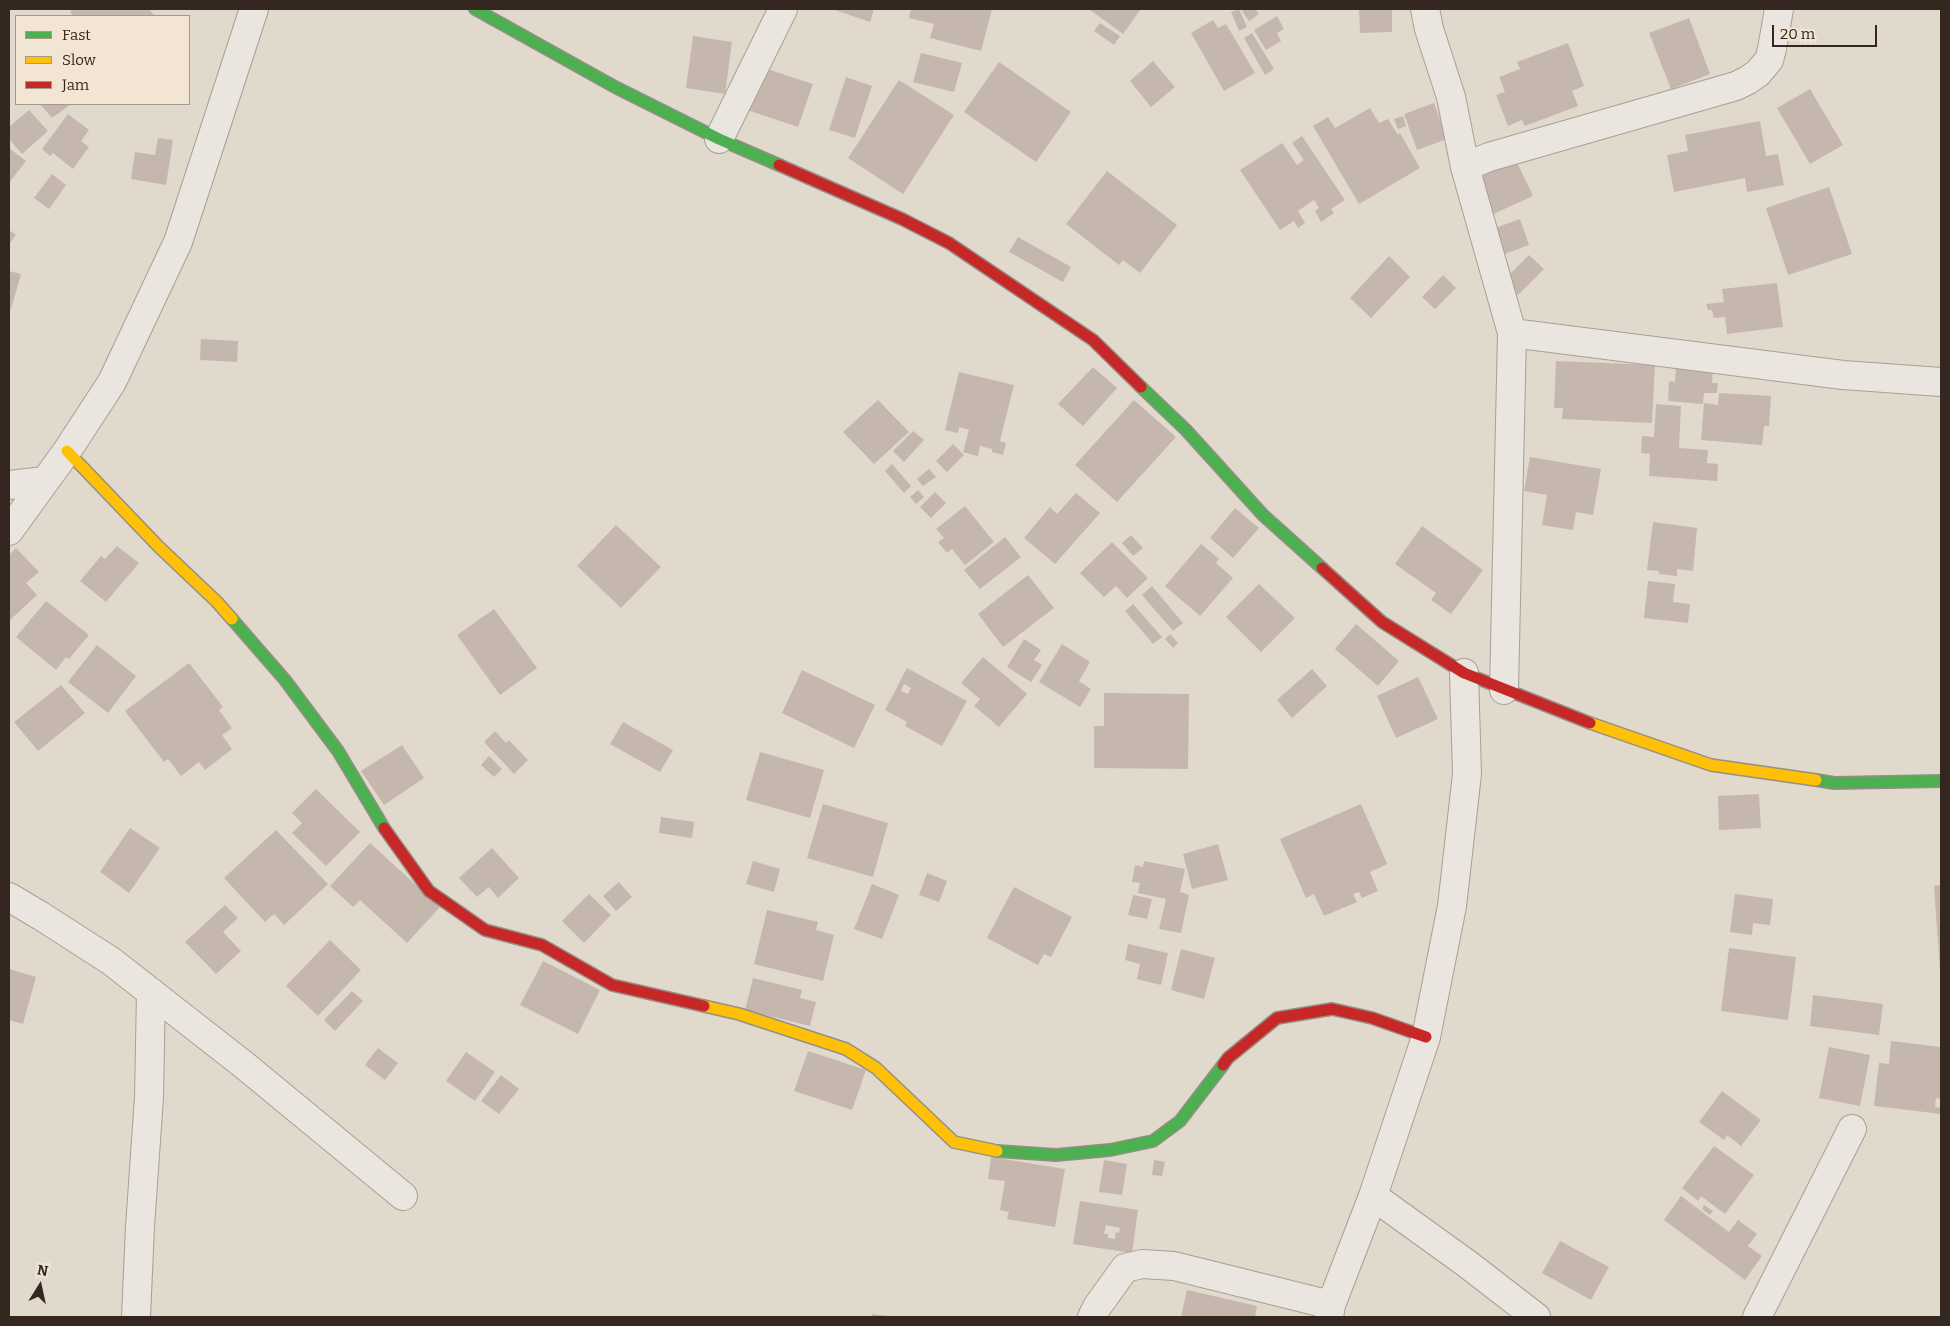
<!DOCTYPE html>
<html>
<head>
<meta charset="utf-8">
<style>
  body { margin:0 }
  #map { position:relative; width:1950px; height:1326px; overflow:hidden; background:#e2d9cd; font-family:Bitter,serif }
  canvas { display:block }
  .frame { position:absolute; inset:0; border:10px solid #34271f; pointer-events:none }
  .legend { position:absolute; left:15px; top:15px; width:175px; height:90px; box-sizing:border-box; background:#f2e5d3; border:1px solid #a6998b; margin:0; padding:6px 9px; list-style:none; font-size:15px; color:#34271f }
  .legend li { display:flex; align-items:center; gap:10px; height:25px }
  .legend b { width:25px; border:1px solid #a6998b }
  .north { position:absolute; left:15px; top:1261px; width:50px; height:50px; -webkit-text-stroke:4px #f2e5d3; paint-order:stroke; rotate:10deg; font-size:14px; font-weight:700; line-height:20px; text-align:center; color:#34271f }
  .north::after { content:''; display:block; margin:auto; width:18px; height:22px; background:#34271f; clip-path:polygon(50% 0,100% 100%,50% 72%,0 100%) }
  .scale { position:absolute; left:1772px; top:25px; width:105px; height:22px; box-sizing:border-box; border:2px solid #34271f; border-top:0; padding-left:6px; font-size:15px; line-height:18px; white-space:nowrap; color:#34271f; -webkit-text-stroke:4px #f2e5d3; paint-order:stroke }
</style>
</head>
<body>
<div id="map">
<canvas width="1950" height="1326"></canvas>
<div class="frame"></div>
<ul class="legend">
<li><b style="height:6px;background:#4caf50"></b>Fast</li>
<li><b style="height:6px;background:#ffc107"></b>Slow</li>
<li><b style="height:6px;background:#c62828"></b>Jam</li>
</ul>
<div class="north">N</div>
<div class="scale">20 m</div>
</div>
<script>
const g = document.querySelector('canvas').getContext('2d');
g.lineJoin = 'round';
function paint(path, color) { g.fillStyle = color; g.fill(path, 'evenodd'); }
const toPath = rows => new Path2D(rows.map(r => 'M' + r).join(''));
function trace(path, color, width, dash) { g.strokeStyle = color; g.lineWidth = width; g.lineCap = dash ? 'butt' : 'round'; g.setLineDash(dash || []); g.stroke(path); }
const building = toPath([
  [74,9,149,9,154,15,73,16,70,12],
  [832,9,874,9,870,22],
  [911,9,992,9,981,51,930,38,934,24,909,18],
  [1091,9,1141,9,1123,34,1090,10],
  [1239,9,1247,27,1239,31,1231,12],
  [1244,9,1255,9,1259,14,1249,21,1242,11],
  [1359,9,1392,9,1392,32,1360,33],
  [1277,16,1284,29,1277,33,1281,41,1266,50,1254,30],
  [1689,18,1710,74,1671,89,1649,33],
  [1213,20,1218,28,1226,24,1255,73,1224,91,1191,33],
  [1100,23,1120,36,1114,45,1094,31],
  [1252,33,1274,69,1265,75,1244,38],
  [693,36,732,42,725,94,686,88],
  [1568,43,1584,86,1572,91,1578,106,1525,126,1522,120,1508,126,1496,95,1505,92,1499,77,1520,69,1517,62],
  [921,53,962,63,954,92,913,82],
  [1153,61,1175,87,1151,107,1130,81],
  [999,62,1071,112,1036,162,964,112],
  [761,67,813,84,798,127,747,110],
  [846,77,872,86,855,138,829,130],
  [899,80,954,115,903,194,848,158],
  [1810,89,1843,145,1810,164,1777,108],
  [1434,103,1447,139,1417,150,1404,114],
  [40,104,71,104,52,118],
  [1370,108,1379,123,1388,119,1398,135,1400,133,1420,168,1359,204,1313,126,1328,117,1335,128],
  [29,110,48,131,22,154,9,139,9,127],
  [68,114,89,130,81,141,89,147,73,169,53,153,50,156,42,149],
  [1403,116,1406,126,1398,129,1394,119],
  [1760,121,1766,156,1778,154,1784,185,1747,192,1745,178,1674,192,1667,155,1688,151,1685,135],
  [1302,136,1345,200,1331,209,1334,213,1321,222,1315,211,1319,208,1314,200,1298,211,1305,223,1298,228,1294,221,1280,230,1240,170,1282,143,1297,165,1304,160,1292,143],
  [158,138,173,140,166,185,131,179,135,152,155,155],
  [9,148,26,161,9,183],
  [1514,156,1533,196,1491,215,1472,175],
  [1107,171,1177,225,1140,273,1123,260,1119,265,1066,224],
  [52,174,66,185,49,209,34,198],
  [1829,187,1852,254,1788,275,1766,208],
  [1520,219,1529,245,1499,256,1490,230],
  [9,230,16,235,9,244],
  [1018,237,1071,267,1063,282,1009,252],
  [1529,255,1544,269,1518,295,1503,281],
  [1389,256,1410,277,1371,318,1350,298],
  [9,271,21,274,11,309,9,309],
  [1443,275,1456,288,1435,309,1422,297],
  [1777,283,1783,327,1727,334,1725,317,1714,318,1712,310,1708,310,1706,304,1724,302,1722,289],
  [201,339,238,341,237,362,200,360],
  [1556,361,1655,365,1652,423,1562,419,1563,408,1554,408],
  [1676,366,1713,369,1712,383,1718,383,1717,393,1704,393,1703,404,1668,401,1669,381,1675,382],
  [1093,367,1117,388,1083,426,1058,404],
  [959,372,1014,385,1000,441,1006,443,1003,455,992,452,992,449,980,446,978,456,963,452,969,430,959,427,958,433,945,430],
  [1719,393,1771,396,1769,426,1764,426,1762,445,1701,440,1704,403,1718,405],
  [878,400,909,432,874,464,843,432],
  [1134,400,1176,437,1117,502,1075,465],
  [1656,404,1681,406,1679,448,1708,450,1707,463,1718,464,1717,481,1649,476,1650,454,1641,453,1642,436,1654,437],
  [913,431,924,440,904,462,893,451],
  [953,444,964,455,947,472,936,461],
  [1530,457,1601,469,1593,515,1576,512,1573,530,1542,525,1547,495,1524,491],
  [892,464,911,486,904,493,885,471],
  [929,469,936,477,923,486,917,479],
  [918,490,924,497,916,504,910,497],
  [935,492,946,503,931,518,920,507],
  [1076,493,1100,513,1055,564,1024,538,1050,507,1057,514],
  [965,506,994,542,965,565,952,549,947,553,938,542,944,538,936,529],
  [1235,508,1259,528,1233,558,1210,538],
  [1653,522,1697,528,1693,571,1677,569,1677,576,1659,574,1659,571,1647,570],
  [616,525,661,567,621,608,577,566],
  [1422,526,1483,570,1451,614,1431,600,1436,593,1395,564],
  [1131,535,1143,548,1133,556,1122,543],
  [1005,537,1021,557,980,589,964,570],
  [1112,542,1148,578,1127,598,1116,586,1104,597,1080,573],
  [1201,544,1219,559,1216,563,1233,578,1200,616,1165,586],
  [117,546,139,563,106,602,80,581,101,556,105,559],
  [16,548,39,572,26,583,37,595,9,621,9,555],
  [1028,575,1054,608,1003,647,978,614],
  [1648,581,1675,584,1673,602,1690,604,1688,623,1644,618],
  [1259,584,1295,618,1261,652,1226,617],
  [1152,586,1183,623,1173,631,1142,595],
  [46,601,89,635,69,659,66,657,56,670,16,637],
  [1133,604,1162,637,1153,644,1125,611],
  [494,609,537,668,500,695,457,635],
  [1356,624,1399,661,1378,686,1335,649],
  [1170,634,1178,643,1173,648,1165,639],
  [1024,639,1041,650,1034,660,1042,665,1031,682,1007,667],
  [1062,644,1090,662,1079,681,1091,689,1080,707,1039,682],
  [97,645,136,676,108,713,68,682],
  [983,657,1027,694,999,727,974,706,980,699,961,683],
  [189,663,223,707,219,710,232,728,222,735,232,749,205,770,199,762,181,776,168,759,164,762,125,711],
  [907,668,967,701,942,746,905,726,907,722,885,710],
  [904,684,911,688,908,694,901,691],
  [1312,669,1327,686,1292,718,1277,700],
  [802,670,875,705,854,748,782,713],
  [1418,677,1438,719,1396,738,1377,696],
  [61,685,85,713,38,751,14,722],
  [1104,693,1189,694,1188,769,1094,768,1094,726,1104,726],
  [623,722,673,750,660,772,610,744],
  [495,731,506,743,509,740,528,760,514,774,484,742],
  [402,745,424,778,384,805,361,771],
  [760,752,824,770,810,818,746,800],
  [489,756,502,769,494,777,481,765],
  [316,789,360,832,326,866,292,833,302,823,292,813],
  [1759,794,1761,828,1719,830,1718,796],
  [823,804,888,823,873,877,807,858],
  [1361,804,1387,864,1370,872,1378,891,1362,898,1359,892,1353,894,1357,902,1324,916,1314,894,1306,898,1280,839],
  [661,817,694,822,692,838,659,833],
  [130,828,160,848,129,893,100,872],
  [276,830,328,884,284,925,274,914,265,922,224,878],
  [370,843,440,907,407,943,360,900,353,907,330,886],
  [1218,844,1228,880,1192,889,1183,854],
  [492,848,519,878,498,898,489,887,477,897,459,878],
  [753,861,780,869,774,892,746,884],
  [1144,861,1185,869,1180,892,1189,895,1181,933,1159,929,1166,899,1138,893,1140,883,1132,882,1135,865,1143,867],
  [927,873,947,881,939,902,919,895],
  [619,882,632,897,616,911,603,896],
  [872,884,899,895,882,939,854,929],
  [1941,885,1941,971,1940,971,1934,886],
  [1014,887,1072,917,1051,957,1044,954,1038,965,987,938],
  [589,894,611,915,584,943,562,921],
  [1735,894,1773,899,1770,925,1753,923,1752,935,1730,932],
  [1133,895,1152,899,1147,919,1128,915],
  [225,905,238,918,223,932,241,951,216,974,185,942],
  [767,910,818,922,816,930,834,935,823,981,754,964],
  [330,940,361,970,318,1016,286,986],
  [1128,944,1168,953,1161,985,1137,979,1140,964,1125,960],
  [1729,948,1796,957,1788,1020,1721,1011],
  [1181,949,1215,958,1204,999,1171,990],
  [543,961,600,990,578,1034,520,1005],
  [9,969,36,977,23,1024,9,1020],
  [753,978,802,990,800,998,816,1002,810,1026,745,1010],
  [352,991,363,1001,335,1031,324,1020],
  [1813,995,1883,1004,1879,1035,1810,1026],
  [1891,1041,1941,1047,1941,1099,1936,1098,1935,1107,1941,1108,1941,1114,1874,1106,1879,1063,1889,1064],
  [1829,1047,1870,1055,1860,1106,1819,1098],
  [378,1048,398,1063,385,1080,365,1065],
  [808,1051,866,1070,852,1110,794,1091],
  [466,1052,495,1072,475,1101,446,1081],
  [501,1075,519,1089,499,1114,481,1101],
  [1722,1091,1761,1120,1741,1146,1727,1135,1724,1140,1699,1122],
  [1714,1146,1754,1175,1725,1214,1701,1196,1698,1201,1682,1188],
  [991,1157,1065,1169,1055,1227,1007,1219,1009,1212,1000,1210,1005,1181,988,1179],
  [1104,1160,1127,1164,1122,1195,1099,1192],
  [1154,1160,1165,1162,1162,1176,1152,1175],
  [1681,1196,1729,1232,1738,1220,1757,1234,1748,1246,1762,1256,1745,1280,1664,1220],
  [1080,1201,1138,1210,1132,1253,1073,1244],
  [1106,1225,1120,1228,1119,1233,1116,1232,1115,1239,1108,1238,1108,1234,1104,1234],
  [1704,1205,1713,1211,1710,1215,1702,1209],
  [1560,1241,1609,1267,1591,1300,1542,1273],
  [1187,1290,1257,1306,1255,1317,1181,1317],
  [872,1314,889,1316,889,1317,871,1317]
]);
const street = toPath([
  [1425,9,1429,29,1451,97,1465,167,1512,333,1504,690],
  [719,139,783,9],
  [1465,167,1489,157,1736,86,1748,80,1758,73,1769,60,1772,49,1779,9],
  [1512,333,1843,375,1941,382],
  [9,485,45,481],
  [9,531,67,451,112,382,178,242,254,9],
  [9,897,41,916,111,961,244,1065,403,1196],
  [1373,1196,1466,1263,1536,1317],
  [136,1317,140,1227,149,1097,151,992],
  [1092,1317,1097,1307,1125,1268,1142,1264,1174,1266,1331,1305],
  [1329,1317,1331,1305,1373,1196,1426,1037,1452,906,1467,774,1464,673],
  [1757,1317,1852,1129]
]);
const fast = toPath([
  [475,9,615,87,719,139,779,165],
  [1141,387,1186,430,1263,515,1322,568],
  [232,619,285,680,338,751,384,828],
  [1816,780,1834,783,1941,781],
  [997,1151,1056,1155,1110,1150,1153,1141,1180,1121,1223,1065]
]);
const slow = toPath([
  [67,451,159,547,217,602,232,619],
  [1590,723,1711,765,1816,780],
  [704,1006,739,1014,846,1049,876,1068,954,1142,997,1151]
]);
const jam = toPath([
  [779,165,902,219,949,243,1093,340,1141,387],
  [1322,568,1382,622,1464,673,1590,723],
  [384,828,429,891,485,930,542,945,612,985,704,1006],
  [1223,1065,1228,1058,1277,1018,1332,1009,1372,1018,1426,1037]
]);
paint(building, '#c5b7ae');
trace(street, '#a79f96', 30);
trace(fast, '#968e86', 14);
trace(slow, '#968e86', 14);
trace(jam, '#968e86', 14);
trace(street, '#eae5de', 28);
trace(fast, '#4caf50', 11);
trace(slow, '#ffc107', 11);
trace(jam, '#c62828', 11);
</script>
</body>
</html>
